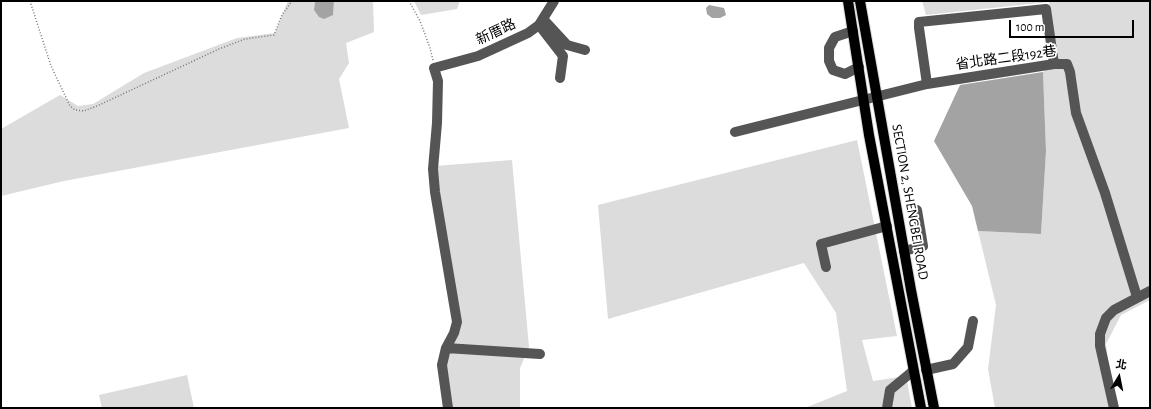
<!DOCTYPE html>
<html>
<head>
<meta charset="utf-8">
<style>
  body { margin:0 }
  #map { position:relative; width:1151px; height:409px; overflow:hidden; background:#fff; font-family:"Alegreya Sans","Noto Sans TC",sans-serif }
  canvas { display:block }
  .frame { position:absolute; inset:0; border:2px solid #000; pointer-events:none }
  .north { position:absolute; left:1099px; top:357px; width:40px; height:40px; -webkit-text-stroke:3px #fff; paint-order:stroke; rotate:10deg; font-size:11px; font-weight:700; line-height:16px; text-align:center; color:#000 }
  .north::after { content:''; display:block; margin:auto; width:14px; height:18px; background:#000; clip-path:polygon(50% 0,100% 100%,50% 72%,0 100%) }
  .scale { position:absolute; left:1009px; top:20px; width:125px; height:18px; box-sizing:border-box; border:2px solid #000; border-top:0; padding-left:5px; font-size:12px; line-height:14px; white-space:nowrap; color:#000; -webkit-text-stroke:3px #fff; paint-order:stroke }
</style>
</head>
<body>
<div id="map">
<canvas width="1151" height="409"></canvas>
<div class="frame"></div>
<div class="north">北</div>
<div class="scale">100 m</div>
</div>
<script>
const g = document.querySelector('canvas').getContext('2d');
g.lineJoin = 'round';
function paint(path, color) { g.fillStyle = color; g.fill(path, 'evenodd'); }
const toPath = rows => new Path2D(rows.map(r => 'M' + r).join(''));
function trace(path, color, width, dash) { g.strokeStyle = color; g.lineWidth = width; g.lineCap = dash ? 'butt' : 'round'; g.setLineDash(dash || []); g.stroke(path); }
function write(font, color, halo, rows, align = 'center') {
  g.font = font + ' "Alegreya Sans","Noto Sans TC",sans-serif'; g.lineWidth = 3.5; g.setLineDash([]); g.textBaseline = 'middle'; g.strokeStyle = halo; g.fillStyle = color; for (const [text, x, y, turn = 0] of rows) {
    g.save(); g.translate(x, y); g.rotate((+turn || 0) * Math.PI / 180); g.textAlign = isNaN(turn) ? turn : align; if (halo) g.strokeText(text, 0, 0); g.fillText(text, 0, 0); g.restore();
  }
}
const green = toPath([
  [288,1,315,1,314,10,333,15,334,1,373,1,374,32,346,43,349,63,339,79,349,128,64,181,1,196,1,129,60,95,78,106,93,104,144,73,237,38,275,33],
  [414,1,460,1,457,9,421,15],
  [922,1,1150,1,1150,300,1121,315,1106,344,1114,408,995,408,988,369,996,305,978,231,1041,234,1046,151,1043,72,1056,61,1049,2,926,15],
  [857,140,897,336,862,340,873,381,906,376,912,408,805,408,847,391,836,313,804,263,608,319,598,205],
  [512,160,529,347,520,368,520,408,448,408,444,358,456,327,435,166],
  [187,375,194,408,102,408,99,395]
]);
const water = toPath([
  [315,1,334,1,333,15,324,19,319,17,314,10],
  [709,5,724,8,726,15,720,18,712,18,707,14,706,8],
  [1043,72,1046,151,1041,234,978,231,972,206,934,141,960,85]
]);
const path = toPath([
  [30,1,51,66,70,106,75,110,84,111,97,106,219,49,245,39,274,35,282,15,292,1],
  [409,1,420,21,430,48,433,60]
]);
const minor = toPath([
  [543,19,567,45,585,50],
  [539,25,563,56,560,78],
  [853,31,835,37,829,48,829,61,833,70,845,74,859,67],
  [927,84,919,28,919,22,1046,9,1054,64],
  [735,132,927,84,1054,64,1067,64,1070,72,1076,113,1105,193,1137,297],
  [904,251,923,246,917,210],
  [826,267,821,244,887,226],
  [446,348,540,354],
  [926,370,953,364,968,347,973,321],
  [448,408,442,365,446,348,454,333,457,322,435,192,433,169,437,123,438,81,434,68,478,56,528,33,539,25,554,1],
  [887,408,890,390,913,371],
  [1114,408,1100,346,1100,334,1106,318,1114,310,1150,291]
]);
const major = toPath([
  [848,1,869,135,921,408],
  [860,1,911,290,934,408]
]);
const streetNames = [
  ["新厝路",496,32,-25],
  ["省北路二段192巷",1006,58,-8],
  ["SECTION 2, SHENGBEI ROAD",910,202,80]
];
paint(green, '#dcdcdc');
paint(water, '#a3a3a3');
trace(major, '#dbdbdb', 12);
trace(path, '#777', 1.5, [1, 2]);
trace(minor, '#555', 10);
trace(major, '#000', 10);
write('14px', '#000', '#fff', streetNames);
</script>
</body>
</html>
